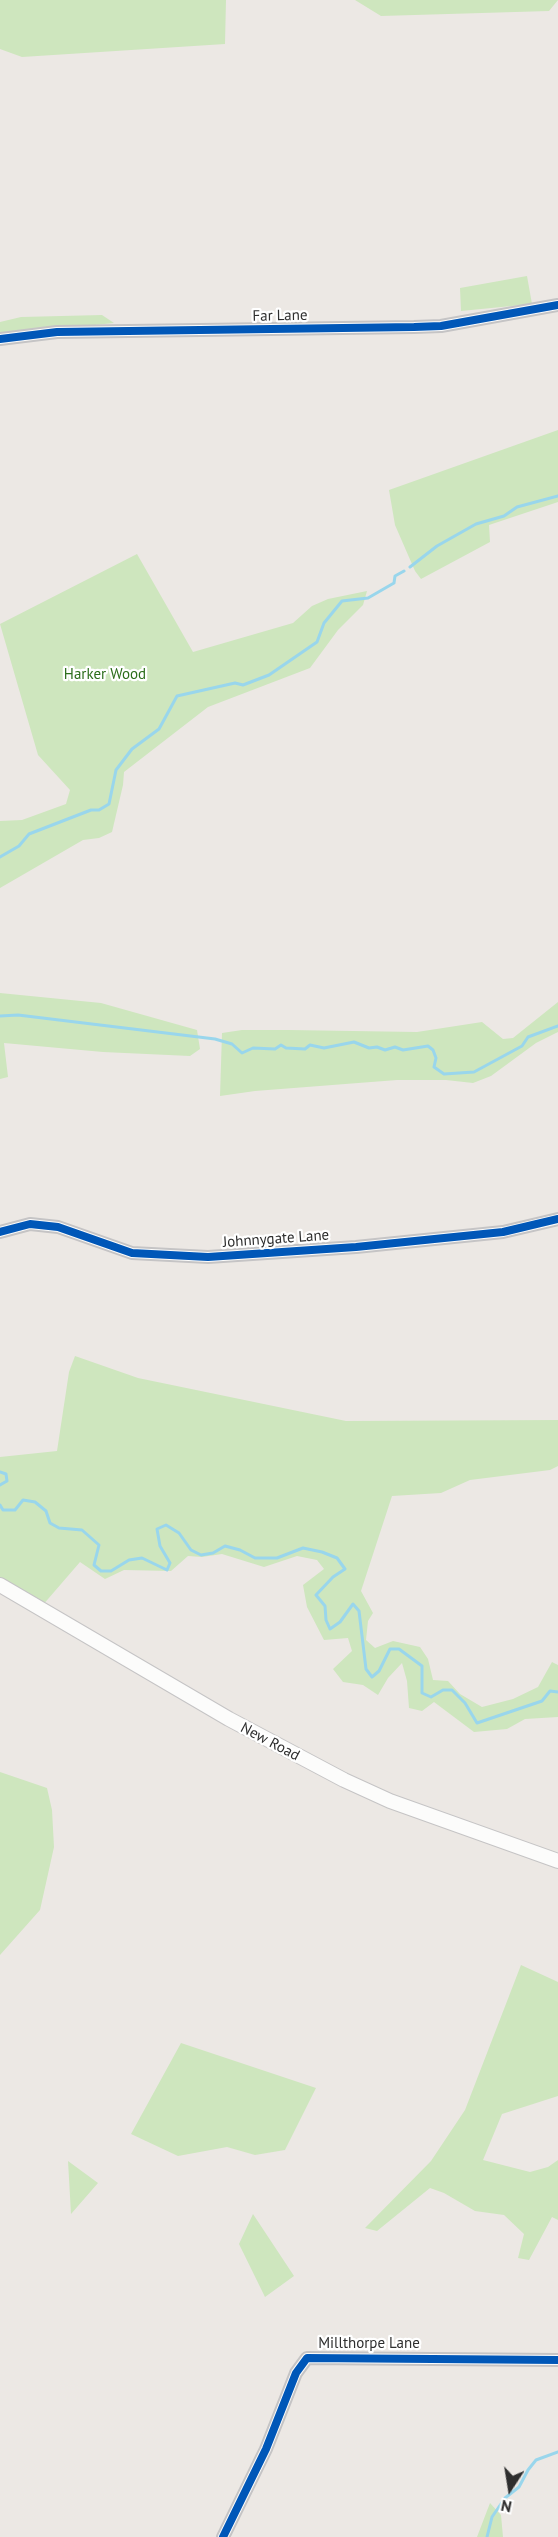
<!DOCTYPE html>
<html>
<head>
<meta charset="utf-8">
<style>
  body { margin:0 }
  #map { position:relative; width:558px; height:2537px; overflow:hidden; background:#ece8e4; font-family:"PT Sans",sans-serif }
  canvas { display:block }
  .north { position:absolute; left:480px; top:2459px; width:60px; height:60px; -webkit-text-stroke:4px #fff; paint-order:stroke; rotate:192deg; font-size:16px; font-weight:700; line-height:24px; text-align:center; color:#2e2e2e }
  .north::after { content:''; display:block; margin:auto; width:21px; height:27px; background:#2e2e2e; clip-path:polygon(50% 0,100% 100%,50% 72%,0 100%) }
</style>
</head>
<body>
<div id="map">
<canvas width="558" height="2537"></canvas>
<div class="north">N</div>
</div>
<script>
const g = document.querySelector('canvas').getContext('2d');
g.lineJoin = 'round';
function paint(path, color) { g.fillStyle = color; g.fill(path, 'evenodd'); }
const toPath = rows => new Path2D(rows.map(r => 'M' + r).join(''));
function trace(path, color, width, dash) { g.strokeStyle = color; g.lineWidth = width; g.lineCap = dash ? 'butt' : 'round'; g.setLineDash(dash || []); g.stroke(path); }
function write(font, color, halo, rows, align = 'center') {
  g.font = font + ' "PT Sans",sans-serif'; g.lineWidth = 4.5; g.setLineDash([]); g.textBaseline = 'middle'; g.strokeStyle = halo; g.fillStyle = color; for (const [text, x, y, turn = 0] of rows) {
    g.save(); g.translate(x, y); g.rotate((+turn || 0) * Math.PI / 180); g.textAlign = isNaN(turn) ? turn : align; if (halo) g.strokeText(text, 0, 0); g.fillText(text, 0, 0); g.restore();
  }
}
const green = toPath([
  [0,0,226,0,225,44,22,57,0,49],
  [355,0,558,0,549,11,381,16],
  [527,276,532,304,461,311,460,288],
  [102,315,114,323,0,335,0,322,21,317],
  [558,430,558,502,489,525,490,542,421,579,415,571,395,525,389,490],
  [137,554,193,652,293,623,312,606,328,599,367,591,363,605,338,630,310,668,208,707,124,772,123,785,112,832,99,838,83,840,0,888,0,821,22,820,66,804,70,790,38,755,0,624],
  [0,993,101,1003,197,1030,200,1049,190,1056,103,1052,4,1043,8,1077,0,1079],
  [558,1002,558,1032,536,1043,491,1076,473,1083,446,1080,397,1080,255,1091,220,1096,222,1033,242,1030,289,1030,417,1032,482,1022,503,1039,513,1038],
  [75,1356,138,1378,346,1421,558,1420,558,1466,550,1470,470,1480,441,1493,392,1496,361,1591,373,1613,368,1621,366,1640,375,1648,393,1641,420,1647,428,1659,433,1680,448,1681,460,1694,482,1707,513,1699,538,1687,552,1662,558,1665,558,1717,525,1719,507,1729,474,1732,434,1702,422,1711,409,1708,407,1681,402,1663,388,1678,378,1695,363,1685,343,1682,333,1669,352,1651,348,1638,324,1640,307,1607,303,1585,324,1569,317,1560,297,1556,264,1567,222,1554,202,1557,188,1556,171,1571,124,1570,105,1579,80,1562,42,1606,0,1579,0,1457,57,1451,69,1372],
  [0,1772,47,1788,52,1810,54,1847,40,1910,0,1955],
  [521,1965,558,1982,558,2096,502,2114,483,2160,530,2172,548,2167,558,2160,558,2220,552,2217,529,2260,518,2258,524,2234,504,2215,475,2211,444,2193,430,2188,377,2231,365,2228,431,2161,465,2110],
  [181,2043,316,2088,285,2150,255,2155,227,2147,178,2156,131,2134],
  [68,2161,98,2183,71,2214],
  [253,2214,294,2276,265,2297,239,2244],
  [490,2503,501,2515,503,2537,477,2537]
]);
const stream = toPath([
  [410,567,437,546,476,524,504,516,517,507,558,496],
  [0,857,19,846,29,834,91,810,99,810,109,804,116,770,132,749,159,729,177,696,235,683,243,685,269,675,317,642,324,623,342,601,368,598,394,583,395,576,404,571],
  [0,1016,18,1015,215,1039,232,1044,242,1053,253,1048,275,1049,281,1045,286,1048,305,1049,310,1045,324,1048,354,1042,369,1048,377,1047,385,1050,395,1047,403,1050,428,1046,433,1050,436,1058,434,1067,444,1074,474,1072,522,1046,528,1037,558,1026],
  [0,1472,6,1474,7,1481,0,1485],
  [0,1505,3,1510,15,1510,23,1500,35,1502,46,1511,50,1523,59,1528,82,1530,99,1545,94,1565,101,1571,111,1571,129,1560,142,1558,167,1570,170,1563,160,1546,157,1529,166,1525,179,1533,191,1550,201,1555,213,1553,225,1546,240,1550,255,1558,277,1558,303,1548,322,1552,337,1558,345,1569,333,1577,316,1595,325,1606,326,1620,330,1629,340,1622,353,1604,359,1611,366,1669,372,1677,379,1671,390,1649,399,1649,422,1666,422,1693,431,1697,443,1690,452,1690,465,1703,477,1723,542,1701,550,1691,558,1692],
  [487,2537,492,2517,505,2498,519,2487,528,2470,536,2460,558,2452]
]);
const minor = toPath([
  [0,339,57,332,414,327,441,326,558,305],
  [0,1232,30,1224,58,1227,132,1253,208,1257,356,1247,503,1232,558,1219],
  [223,2537,266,2449,296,2373,307,2358,558,2360]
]);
const secondary = toPath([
  [0,1585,229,1719,344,1780,390,1801,558,1861]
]);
const cycleway = toPath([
  [0,339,57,332,414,327,441,326,558,305],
  [0,1232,30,1224,58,1227,132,1253,208,1257,356,1247,503,1232,558,1219],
  [223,2537,266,2449,296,2373,307,2358,558,2360]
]);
const streetNames = [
  ["Far Lane",280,316,-1],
  ["Johnnygate Lane",276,1239,-4],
  ["New Road",270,1742,28],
  ["Millthorpe Lane",369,2344]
];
const parkNames = [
  ["Harker Wood",105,675]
];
paint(green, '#cee6be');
trace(stream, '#99d6ec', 3);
trace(minor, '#c5c4c5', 14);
trace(secondary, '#c5c4c5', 16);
trace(minor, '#fcfcfb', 10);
trace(secondary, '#fcfcfb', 14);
trace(cycleway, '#0057b8', 8);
write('15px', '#2e2e2e', '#fff', streetNames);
write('15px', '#2c6e1b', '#fff', parkNames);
</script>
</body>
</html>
